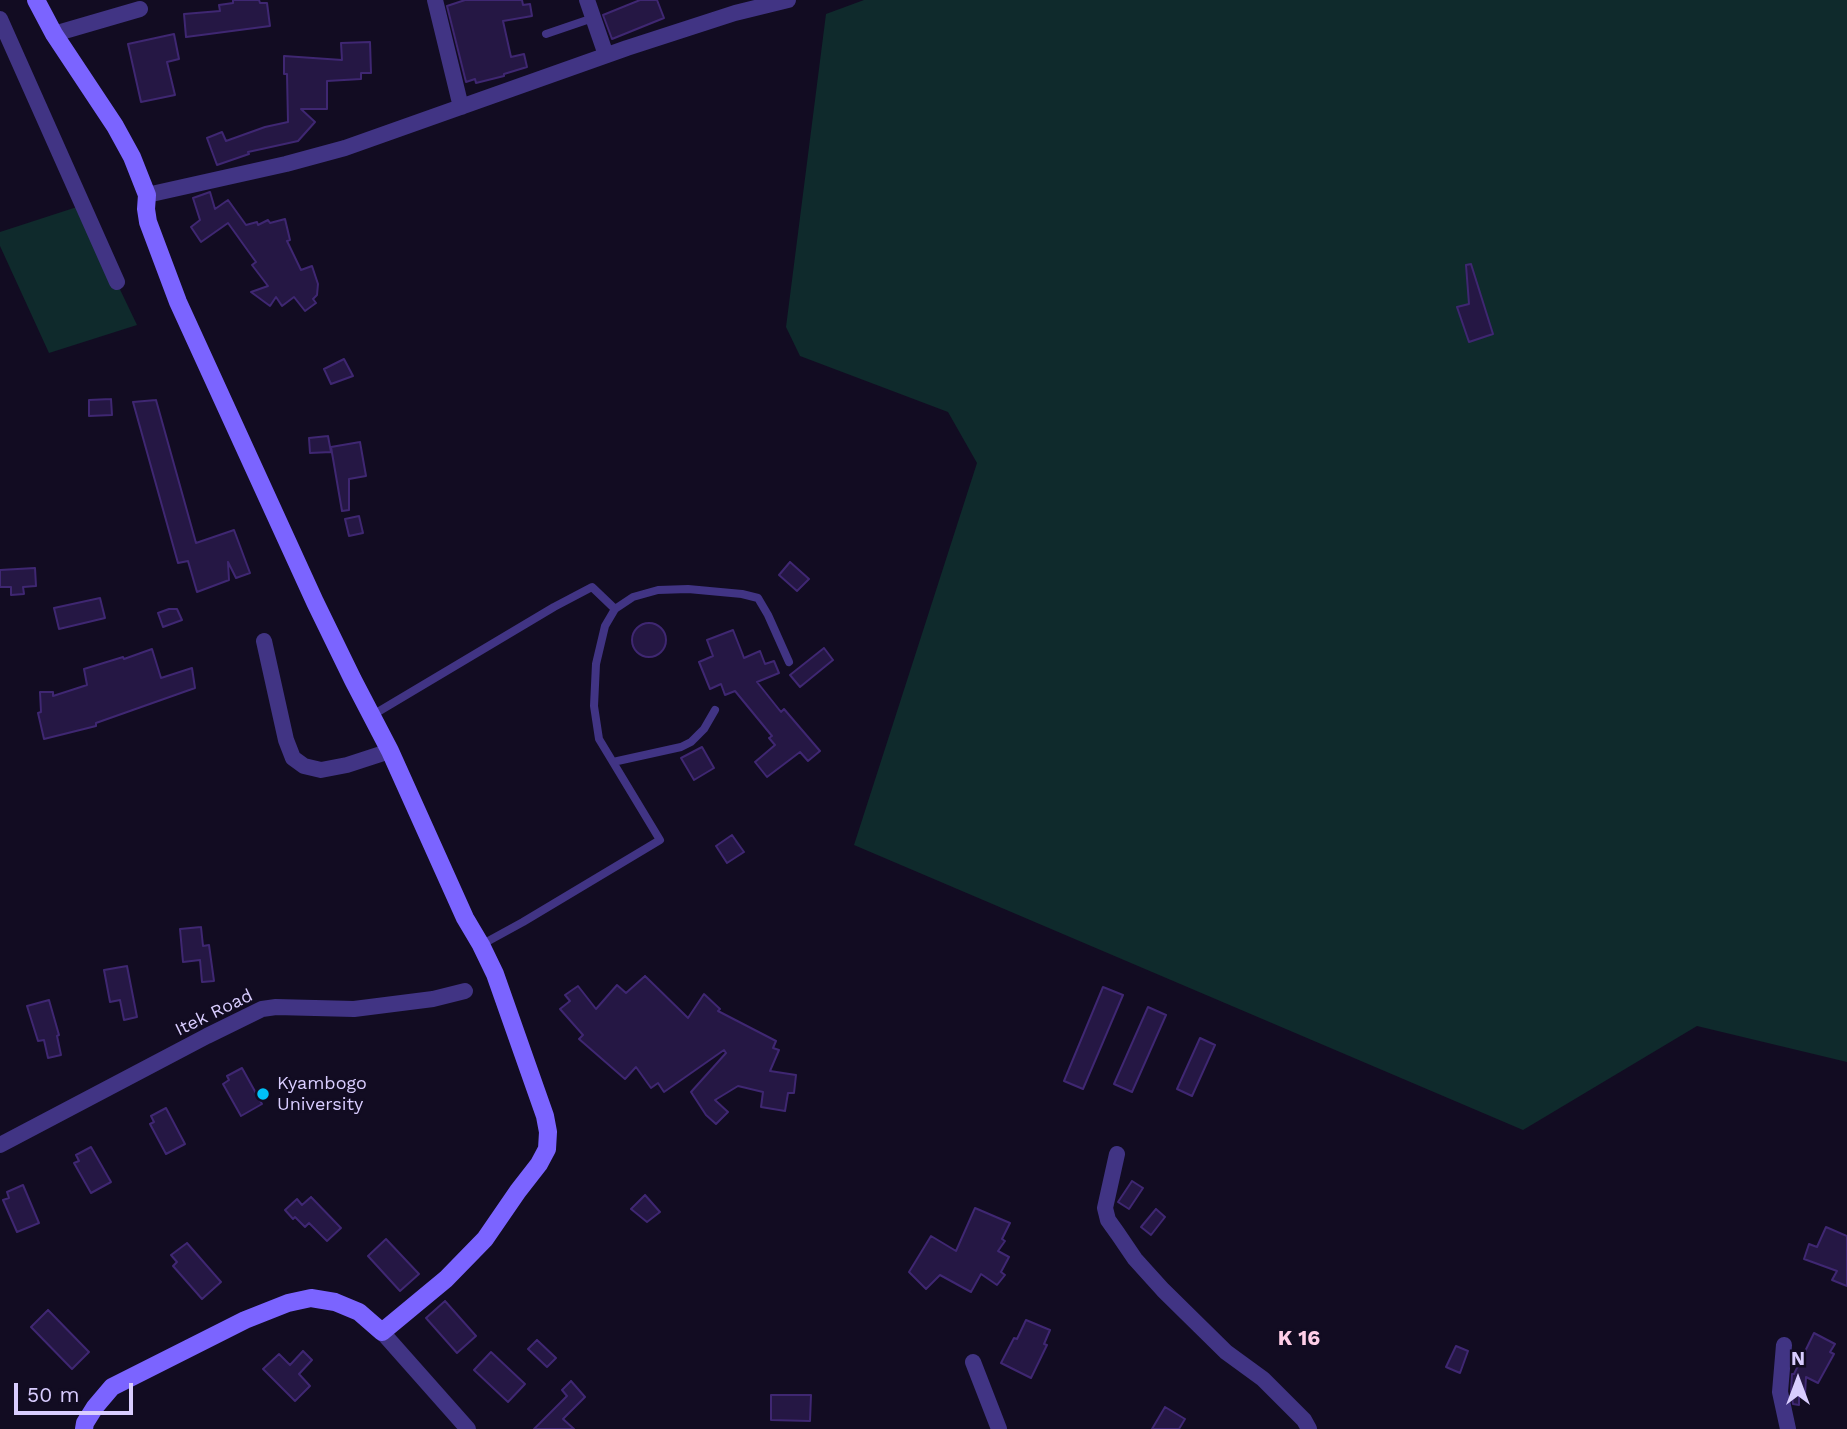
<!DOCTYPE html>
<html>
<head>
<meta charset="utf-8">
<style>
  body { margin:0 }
  #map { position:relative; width:1847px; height:1429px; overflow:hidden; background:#120c22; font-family:"Work Sans",sans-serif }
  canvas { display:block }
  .north { position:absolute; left:1763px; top:1345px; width:70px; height:70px; -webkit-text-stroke:5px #120c22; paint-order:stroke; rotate:0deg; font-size:19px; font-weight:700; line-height:28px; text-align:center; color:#d9cdff }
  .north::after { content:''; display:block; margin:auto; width:24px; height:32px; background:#d9cdff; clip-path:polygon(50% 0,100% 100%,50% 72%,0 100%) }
  .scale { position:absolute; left:14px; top:1383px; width:119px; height:32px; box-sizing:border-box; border:4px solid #d9cdff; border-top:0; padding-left:9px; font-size:21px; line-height:24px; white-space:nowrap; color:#d9cdff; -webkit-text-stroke:5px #120c22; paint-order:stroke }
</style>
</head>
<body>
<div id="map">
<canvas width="1847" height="1429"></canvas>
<div class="north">N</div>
<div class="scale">50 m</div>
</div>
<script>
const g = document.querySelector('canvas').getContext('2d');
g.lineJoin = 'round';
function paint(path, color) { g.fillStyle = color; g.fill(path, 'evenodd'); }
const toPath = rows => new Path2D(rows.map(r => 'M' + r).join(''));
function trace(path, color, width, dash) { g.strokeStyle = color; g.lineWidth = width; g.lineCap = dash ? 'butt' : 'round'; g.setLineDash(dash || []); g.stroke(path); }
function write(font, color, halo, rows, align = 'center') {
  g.font = font + ' "Work Sans",sans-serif'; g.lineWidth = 5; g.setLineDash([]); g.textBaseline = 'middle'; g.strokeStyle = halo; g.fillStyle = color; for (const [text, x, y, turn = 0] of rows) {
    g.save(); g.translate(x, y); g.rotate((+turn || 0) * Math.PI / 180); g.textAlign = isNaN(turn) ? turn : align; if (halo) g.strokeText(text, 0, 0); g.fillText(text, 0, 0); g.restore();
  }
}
const green = toPath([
  [864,0,1847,0,1847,1062,1697,1026,1523,1130,854,845,977,463,948,412,800,356,786,327,826,14],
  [80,206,137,325,49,353,0,246,0,232]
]);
const building = toPath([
  [233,0,259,0,260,3,267,3,270,26,186,37,184,14,220,11,219,5,233,3,233,0],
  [465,0,522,0,523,5,530,4,532,16,503,21,511,57,524,54,527,67,504,74,504,76,476,83,475,79,466,82,447,6,465,0],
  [640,0,657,0,664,18,612,39,603,15,640,0],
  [174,34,179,59,167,62,175,95,141,102,128,44,174,34],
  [370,42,371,73,361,73,361,79,327,81,327,109,301,109,315,122,298,141,248,152,249,154,217,165,207,138,222,132,226,141,265,127,288,122,287,74,284,74,284,56,342,60,341,43,370,42],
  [210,192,215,209,228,200,246,225,257,222,258,225,268,220,270,223,285,219,290,240,287,241,301,270,312,266,318,284,317,295,313,299,316,303,305,311,294,297,282,306,276,297,270,306,251,292,268,286,252,265,256,262,228,223,201,242,191,227,200,220,193,198,210,192],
  [1471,264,1493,334,1469,342,1457,307,1469,304,1466,265,1471,264],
  [344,359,353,376,331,384,324,369,344,359],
  [111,399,112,415,89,416,89,400,111,399],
  [156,400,196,543,234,530,250,573,236,578,228,562,229,580,197,592,188,561,178,563,133,402,156,400],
  [328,436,331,452,310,453,309,438,328,436],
  [360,442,366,476,349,479,349,510,342,511,331,447,360,442],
  [359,516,363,533,349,536,345,519,359,516],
  [790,562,809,579,797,591,779,575,790,562],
  [35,568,36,586,23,587,24,594,11,595,11,587,0,587,0,570,35,568],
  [100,598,105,618,59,629,54,608,100,598],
  [169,609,177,609,182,620,163,627,158,613,169,609],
  '632 640a17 17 0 1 1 34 0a17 17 0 1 1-34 0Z',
  [733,630,744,658,760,651,765,664,774,661,779,673,757,682,781,712,784,709,820,751,808,761,800,752,767,777,755,762,775,745,769,738,772,736,735,691,725,695,721,684,710,689,699,662,713,656,707,640,733,630],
  [824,648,833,660,800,687,790,675,824,648],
  [152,649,161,678,192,668,195,688,96,723,96,726,44,739,38,713,41,712,40,692,53,692,53,696,87,685,84,669,123,657,124,659,152,649],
  [702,747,714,768,694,780,681,758,702,747],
  [732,835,744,852,727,863,716,846,732,835],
  [201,927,203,946,209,945,214,981,202,982,200,960,183,962,180,929,201,927],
  [127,966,137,1017,124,1020,120,1000,110,1002,104,970,127,966],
  [645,976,688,1018,704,994,720,1009,718,1011,776,1041,773,1048,779,1050,770,1071,796,1075,794,1093,788,1093,785,1111,761,1107,763,1092,738,1086,715,1100,728,1112,716,1124,706,1115,691,1092,726,1053,724,1050,664,1092,658,1083,651,1088,636,1067,625,1079,579,1039,583,1035,560,1009,570,1001,565,995,578,986,596,1009,617,985,626,993,645,976],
  [1103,987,1123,995,1083,1089,1064,1081,1103,987],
  [49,1000,59,1035,57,1036,61,1055,48,1058,44,1040,38,1041,27,1006,49,1000],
  [1148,1007,1166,1015,1132,1092,1114,1084,1148,1007],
  [1200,1038,1215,1045,1192,1096,1177,1089,1200,1038],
  [242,1068,262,1104,241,1116,223,1084,229,1080,227,1076,242,1068],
  [166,1108,185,1144,166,1154,150,1124,154,1122,151,1116,166,1108],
  [91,1147,111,1182,91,1193,74,1163,79,1161,76,1155,91,1147],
  [1132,1181,1143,1188,1129,1209,1118,1202,1132,1181],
  [23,1185,39,1223,17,1232,3,1200,9,1198,7,1192,23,1185],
  [645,1195,660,1212,647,1222,631,1209,645,1195],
  [311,1197,341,1228,327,1241,309,1223,305,1227,295,1217,293,1219,285,1210,297,1199,302,1205,311,1197],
  [975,1208,1010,1223,1002,1239,1005,1241,998,1251,1009,1257,1001,1272,1005,1275,997,1285,981,1274,971,1292,940,1275,926,1289,909,1272,931,1236,956,1251,975,1208],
  [1156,1209,1165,1217,1151,1235,1141,1227,1156,1209],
  [1826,1227,1847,1236,1847,1286,1832,1280,1837,1271,1804,1259,1809,1244,1817,1247,1826,1227],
  [386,1239,419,1274,400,1291,368,1256,386,1239],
  [187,1243,221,1282,202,1299,173,1266,177,1262,171,1255,187,1243],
  [445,1301,476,1336,457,1353,426,1318,445,1301],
  [48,1310,89,1352,72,1369,31,1327,48,1310],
  [1026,1320,1050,1330,1044,1344,1047,1345,1031,1378,1001,1363,1014,1338,1017,1339,1026,1320],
  [1814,1333,1835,1344,1830,1352,1834,1354,1818,1383,1806,1377,1805,1395,1799,1395,1799,1405,1793,1404,1791,1391,1792,1374,1794,1374,1814,1333],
  [537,1340,556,1358,547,1367,528,1349,537,1340],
  [1456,1346,1468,1351,1460,1373,1446,1367,1456,1346],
  [303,1351,312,1360,299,1374,310,1386,295,1401,263,1369,279,1354,290,1365,303,1351],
  [491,1352,525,1384,508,1402,474,1370,491,1352],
  [571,1381,585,1397,563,1419,574,1429,534,1429,567,1396,562,1390,571,1381],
  [771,1395,811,1395,810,1421,771,1420,771,1395],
  [1165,1407,1185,1419,1179,1429,1152,1429,1165,1407]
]);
const lane = toPath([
  [546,34,593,18],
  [371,716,554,607,592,587,615,609],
  [613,762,681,747,691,742,704,729,715,710],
  [481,945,523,922,660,840,599,739,594,706,596,664,605,626,615,609,633,597,658,590,688,589,742,594,758,598,768,615,789,662]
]);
const street = toPath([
  [435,0,461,107],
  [587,0,606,55],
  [0,19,117,282],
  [54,34,140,9],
  [147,195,286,164,345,148,627,48,735,13,788,0],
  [264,641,286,740,293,758,304,766,321,770,347,765,390,751],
  [0,1145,207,1036,262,1009,276,1007,354,1009,433,999,465,991],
  [1117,1154,1105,1208,1108,1220,1118,1234,1135,1259,1163,1290,1226,1352,1263,1379,1304,1420,1309,1429],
  [382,1332,468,1429],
  [1784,1345,1780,1392,1788,1429],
  [973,1362,999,1429]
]);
const secondary = toPath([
  [36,0,54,34,115,126,132,157,147,195,146,209,148,222,178,302,315,602,353,680,390,751,465,918,481,945,495,974,545,1116,548,1132,547,1149,539,1164,518,1191,485,1239,446,1279,382,1332,359,1312,335,1302,311,1298,288,1303,245,1320,112,1387,95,1407,85,1423,84,1429]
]);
const markers = [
  [263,1094,7,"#00c1f8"]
];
const streetNames = [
  ["Itek Road",214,1013,-26]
];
const poiNames = [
  ["Kyambogo",277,1084],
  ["University",277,1105]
];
const quarterNames = [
  ["K 16",1299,1339]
];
paint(green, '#0f2a2c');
paint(building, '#251744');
trace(building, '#3f2772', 2);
trace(lane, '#413484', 8);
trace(street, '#413484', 16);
trace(secondary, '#7b64ff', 18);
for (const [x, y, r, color] of markers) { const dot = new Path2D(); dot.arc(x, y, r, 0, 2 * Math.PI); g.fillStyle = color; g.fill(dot); trace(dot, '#120c22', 2.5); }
write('18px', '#d9cdff', '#120c22', streetNames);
write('18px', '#d9cdff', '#120c22', poiNames, 'left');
write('bold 21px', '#ffcfe8', '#120c22', quarterNames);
</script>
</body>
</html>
